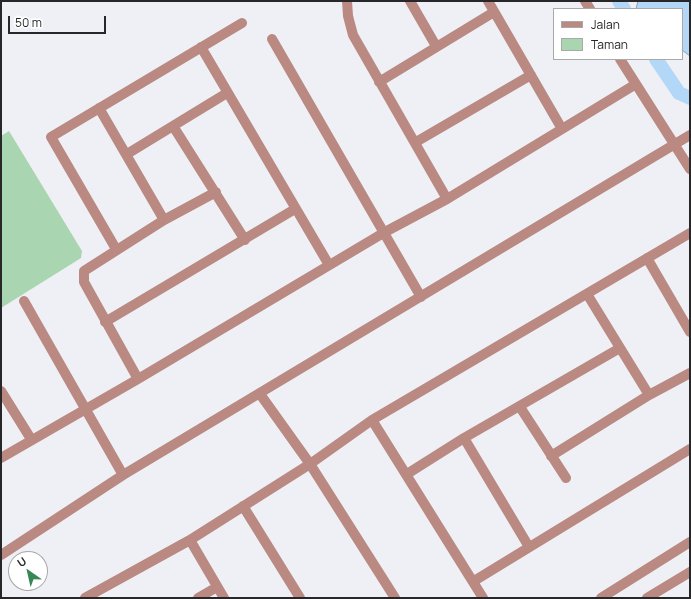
<!DOCTYPE html>
<html>
<head>
<meta charset="utf-8">
<style>
  body { margin:0 }
  #map { position:relative; width:691px; height:599px; overflow:hidden; background:#eff0f6; font-family:Manrope,sans-serif }
  canvas { display:block }
  .frame { position:absolute; inset:0; border:2px solid #272729; pointer-events:none }
  .legend { position:absolute; left:553px; top:8px; width:130px; height:52px; box-sizing:border-box; background:#fff; border:1px solid #a9a9a9; margin:0; padding:5px 7px; list-style:none; font-size:12px; color:#272729 }
  .legend li { display:flex; align-items:center; gap:8px; height:20px }
  .legend b { width:20px; border:1px solid #a9a9a9 }
  .north { position:absolute; left:8px; top:551px; width:40px; height:40px; box-sizing:border-box; background:#fff; border:1px solid #a9a9a9; border-radius:50%; rotate:326deg; font-size:11px; font-weight:700; line-height:16px; text-align:center; color:#272729 }
  .north::after { content:''; display:block; margin:auto; width:14px; height:18px; background:#368656; clip-path:polygon(50% 0,100% 100%,50% 72%,0 100%) }
  .scale { position:absolute; left:8px; top:16px; width:98px; height:18px; box-sizing:border-box; border:2px solid #272729; border-top:0; padding-left:5px; font-size:12px; line-height:14px; white-space:nowrap; color:#272729; -webkit-text-stroke:3px #fff; paint-order:stroke }
</style>
</head>
<body>
<div id="map">
<canvas width="691" height="599"></canvas>
<div class="frame"></div>
<ul class="legend">
<li><b style="height:5px;background:#b98982"></b>Jalan</li>
<li><b style="height:11px;background:#a9d5b1"></b>Taman</li>
</ul>
<div class="north">U</div>
<div class="scale">50 m</div>
</div>
<script>
const g = document.querySelector('canvas').getContext('2d');
g.lineJoin = 'round';
function paint(path, color) { g.fillStyle = color; g.fill(path, 'evenodd'); }
const toPath = rows => new Path2D(rows.map(r => 'M' + r).join(''));
function trace(path, color, width, dash) { g.strokeStyle = color; g.lineWidth = width; g.lineCap = dash ? 'butt' : 'round'; g.setLineDash(dash || []); g.stroke(path); }
const green = toPath([
  [9,131,82,251,81,258,1,308,1,136]
]);
const water = toPath([
  [638,1,690,1,690,56,682,50,682,9,636,9,638,1]
]);
const canal = toPath([
  [619,1,624,9],
  [656,59,679,93,690,98]
]);
const minor = toPath([
  [347,1,348,16,353,35,447,199],
  [410,1,436,46],
  [488,1,562,129],
  [585,1,590,9],
  [272,39,421,297],
  [201,47,329,265],
  [620,59,690,169],
  [379,82,494,12],
  [99,108,164,220],
  [173,126,245,240],
  [416,142,531,75],
  [127,154,227,93],
  [116,249,51,137,242,23],
  [647,258,690,332],
  [587,294,649,395],
  [24,301,123,475],
  [105,322,295,209],
  [138,379,84,282,84,271,164,220,216,192],
  [1,391,31,439],
  [260,394,310,464,395,598],
  [520,407,566,478],
  [372,420,483,598],
  [464,438,529,547],
  [551,456,649,395,690,373],
  [1,458,138,379,385,232,447,199,636,84],
  [407,474,464,438,620,348],
  [243,506,300,598],
  [190,540,224,598],
  [1,555,123,475,690,135],
  [474,581,690,449],
  [85,598,190,540,310,464,372,420,690,233],
  [198,598,217,587],
  [601,598,690,542],
  [647,598,690,572]
]);
paint(green, '#a9d5b1');
paint(water, '#b2d7f7');
trace(water, '#88a2b9', 1);
trace(canal, '#b2d7f7', 14);
trace(minor, '#b98982', 10);
</script>
</body>
</html>
